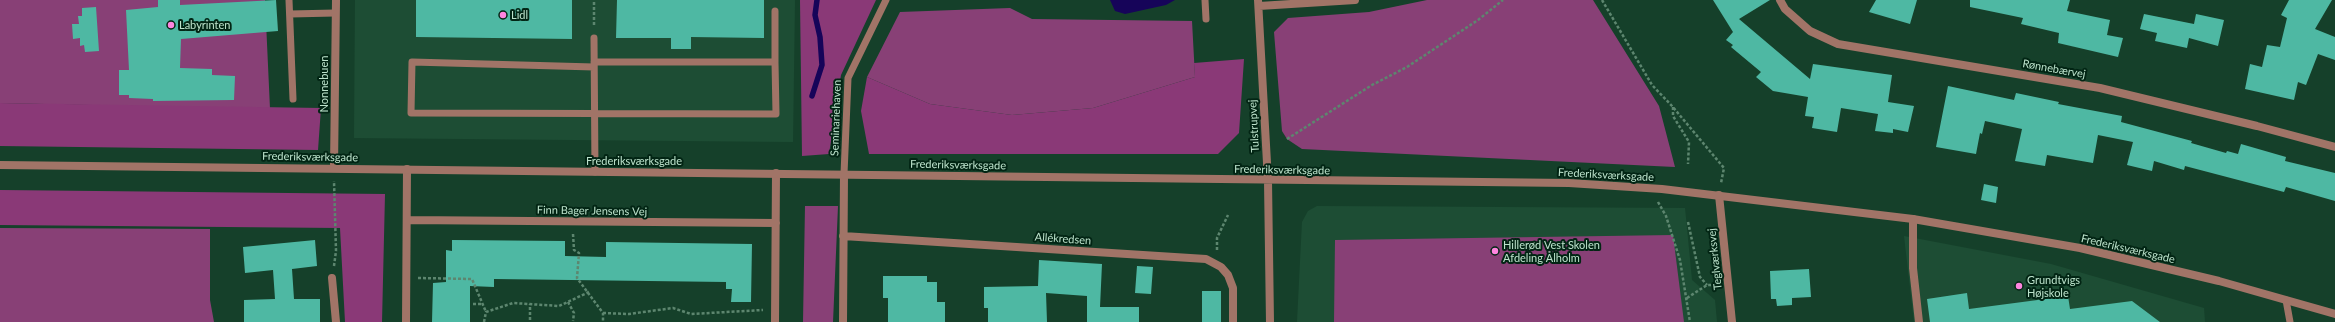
<!DOCTYPE html>
<html>
<head>
<meta charset="utf-8">
<style>
  body { margin:0 }
  canvas { display:block; background:#15402a }
</style>
</head>
<body>
<canvas width="2335" height="322"></canvas>
<script>
const g = document.querySelector('canvas').getContext('2d');
g.lineJoin = 'round';
function paint(path, color) { g.fillStyle = color; g.fill(path, 'evenodd'); }
const toPath = rows => new Path2D(rows.map(r => 'M' + r).join(''));
function trace(path, color, width, dash) { g.strokeStyle = color; g.lineWidth = width; g.lineCap = dash ? 'butt' : 'round'; g.setLineDash(dash || []); g.stroke(path); }
function write(font, color, halo, rows, align = 'center') {
  g.font = font + ' Lato,sans-serif'; g.lineWidth = 4; g.setLineDash([]); g.textBaseline = 'middle'; g.strokeStyle = halo; g.fillStyle = color; for (const [text, x, y, turn = 0] of rows) {
    g.save(); g.translate(x, y); g.rotate((+turn || 0) * Math.PI / 180); g.textAlign = isNaN(turn) ? turn : align; if (halo) g.strokeText(text, 0, 0); g.fillText(text, 0, 0); g.restore();
  }
}
const built = toPath([
  [355,0,795,0,793,142,354,138],
  [1317,206,1685,208,1692,280,1715,300,1717,322,1297,322,1302,222,1308,211],
  [1904,236,2051,264,2204,308,2205,322,1914,322]
]);
const green = toPath([
  [0,0,265,0,270,109,0,103],
  [1427,0,1593,0,1659,106,1675,167,1302,149,1287,139,1282,131,1274,32,1288,18,1369,12],
  [1010,8,1032,19,1192,21,1195,77,1093,108,1012,115,930,104,867,77,900,12],
  [805,206,838,206,833,322,803,322],
  [0,228,210,229,210,300,214,322,0,322],
  [1673,235,1684,322,1334,322,1335,240]
]);
const forest = toPath([
  [800,0,876,0,841,75,829,154,802,156],
  [1244,59,1239,133,1218,154,869,154,861,111,867,77,930,104,1012,115,1093,108,1195,77,1194,63],
  [0,103,321,108,318,150,0,146],
  [0,190,385,194,382,322,345,322,340,228,0,225]
]);
const water = toPath([
  [1110,0,1175,0,1166,5,1125,14,1115,11]
]);
const stream = toPath([
  [812,96,822,65,820,37,815,15,817,0]
]);
const building = toPath([
  [158,0,180,0,180,5,276,0,278,31,181,39,180,68,212,69,212,75,235,76,234,100,153,101,153,99,129,98,129,95,119,95,119,70,129,70,126,10,158,7],
  [416,0,572,0,572,39,416,37],
  [617,0,764,0,764,38,691,37,691,49,671,49,671,38,616,38],
  [1713,0,1770,0,1739,19,1810,79,1813,64,1892,75,1888,102,1914,106,1908,132,1893,129,1893,133,1875,131,1878,114,1841,108,1837,132,1812,128,1814,117,1805,116,1808,97,1773,91,1756,77,1761,72,1731,47,1733,45,1726,40,1733,32],
  [1876,0,1917,0,1910,24,1869,12],
  [1970,0,2070,0,2067,11,2110,20,2107,35,2123,38,2118,57,2058,43,2059,33,2021,24,2023,18,1970,7],
  [2289,0,2332,0,2315,29,2335,37,2335,60,2318,54,2306,85,2298,82,2294,100,2245,89,2250,64,2262,67,2267,45,2280,47,2287,18,2281,15],
  [96,7,99,51,85,52,84,45,80,46,80,38,73,39,72,24,79,24,78,16,82,16,82,8],
  [2144,14,2194,24,2196,14,2224,20,2218,46,2189,38,2187,48,2155,41,2157,33,2140,29],
  [1948,86,2014,100,2016,93,2059,102,2058,104,2122,116,2121,122,2192,141,2191,143,2226,153,2227,151,2238,154,2241,144,2286,157,2285,161,2335,173,2335,201,2286,187,2284,192,2185,166,2184,170,2154,161,2152,171,2127,165,2133,142,2098,135,2093,163,2047,155,2045,166,2015,161,2022,129,1985,121,1982,134,1980,133,1976,154,1936,147],
  [1984,184,1998,187,1996,203,1981,200],
  [315,240,317,266,292,269,294,299,320,299,320,322,244,322,244,300,275,299,273,270,245,273,243,247],
  [452,240,565,241,565,256,606,257,606,242,752,244,751,302,731,302,732,289,726,289,726,282,494,279,494,287,470,286,470,322,432,322,433,283,446,282,446,250,452,251],
  [1039,260,1102,264,1100,307,1139,307,1139,322,1087,322,1087,296,1046,293,1047,322,988,322,988,308,984,308,984,287,1038,286],
  [1137,266,1153,267,1151,294,1135,293],
  [1809,269,1811,297,1792,298,1792,305,1777,306,1776,299,1771,299,1770,271],
  [883,276,927,276,927,282,937,282,937,302,945,302,945,322,888,322,888,298,883,298],
  [1202,291,1221,291,1221,322,1202,322],
  [1967,293,1969,309,2068,296,2070,309,2132,301,2160,322,1930,322,1927,299]
]);
const path = toPath([
  [1602,0,1652,85,1672,106,1724,168,1721,183],
  [594,25,594,0],
  [1673,107,1673,116,1689,142,1688,164],
  [1287,139,1372,85,1407,67,1478,20,1503,0],
  [1658,202,1666,216,1680,260,1690,322],
  [1688,222,1700,277,1707,285],
  [573,234,574,250,579,253,577,278,603,313,603,322],
  [1217,250,1217,238,1228,215],
  [334,266,336,251,334,181],
  [418,278,472,279,486,312],
  [1687,298,1707,285,1716,285],
  [568,302,574,313,573,321],
  [473,304,482,304],
  [603,313,629,314,673,308,691,314,763,310],
  [530,320,530,304],
  [484,322,486,312,513,303,559,306,589,292]
]);
const service = toPath([
  [289,0,293,99],
  [1205,0,1206,19],
  [775,11,775,62],
  [290,14,335,13],
  [594,38,595,172],
  [594,62,775,62,776,114,411,113,412,62,594,67],
  [844,174,848,78,886,0],
  [2286,300,2290,322]
]);
const minor = toPath([
  [1780,0,1785,9,1810,31,1838,44,2100,88,2257,126,2335,147],
  [334,168,336,0],
  [1719,195,1732,322],
  [1913,219,1913,268,1919,322],
  [407,220,776,223],
  [843,236,1206,259,1221,267,1228,275,1233,288,1233,322],
  [332,278,336,322],
  [406,322,407,169],
  [775,322,776,173],
  [843,322,844,174]
]);
const tertiary = toPath([
  [1258,0,1268,181,1270,322],
  [1259,6,1355,0],
  [0,165,1569,183,1662,189,1913,219,2080,248,2219,281,2335,314]
]);
const markers = [
  [503,15,4,"#fe85df"],
  [171,25,4,"#fe85df"],
  [1495,251,4,"#fe85df"],
  [2019,286,4,"#fe85df"]
];
const poiNames = [
  ["Lidl",511,15],
  ["Labyrinten",179,25],
  ["Hillerød Vest Skolen",1503,245],
  ["Afdeling Ålholm",1503,258],
  ["Grundtvigs",2027,280],
  ["Højskole",2027,293]
];
const streetNames = [
  ["Rønnebærvej",2054,69,10],
  ["Nonnebuen",324,84,-90],
  ["Seminariehaven",836,118,-88],
  ["Tulstrupvej",1254,126,-93],
  ["Frederiksværksgade",310,157,1],
  ["Frederiksværksgade",634,161],
  ["Frederiksværksgade",958,165,1],
  ["Frederiksværksgade",1282,170,1],
  ["Frederiksværksgade",1606,175,3],
  ["Finn Bager Jensens Vej",592,211,1],
  ["Allékredsen",1063,239,4],
  ["Frederiksværksgade",2128,249,13],
  ["Teglværksvej",1715,259,-96]
];
paint(built, '#1d4d34');
paint(green, '#884076');
paint(forest, '#8a3977');
paint(water, '#160459');
trace(stream, '#160459', 5.5);
paint(building, '#4eb8a3');
trace(path, '#5d866f', 2.5, [3, 2]);
trace(service, '#a17467', 7);
trace(minor, '#a17467', 8);
trace(tertiary, '#a17467', 8);
for (const [x, y, r, color] of markers) { const dot = new Path2D(); dot.arc(x, y, r, 0, 2 * Math.PI); g.fillStyle = color; g.fill(dot); trace(dot, '#022514', 1.5); }
write('11px', '#bce2cb', '#022514', poiNames, 'left');
write('11px', '#bce2cb', '#022514', streetNames);
</script>
</body>
</html>
